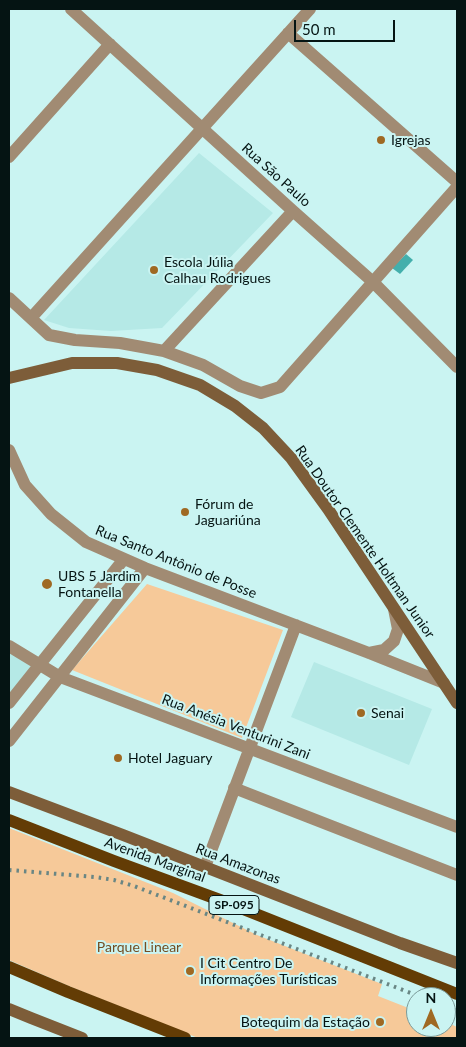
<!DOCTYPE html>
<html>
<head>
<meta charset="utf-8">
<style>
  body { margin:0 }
  #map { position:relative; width:466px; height:1047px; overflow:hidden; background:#caf4f2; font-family:Lato,sans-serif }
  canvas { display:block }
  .frame { position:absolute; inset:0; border:10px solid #051413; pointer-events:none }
  .north { position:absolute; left:406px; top:987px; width:50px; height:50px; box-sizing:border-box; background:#caf4f2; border:1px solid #7b9a99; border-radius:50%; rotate:0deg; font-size:14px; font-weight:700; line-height:20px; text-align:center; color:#051413 }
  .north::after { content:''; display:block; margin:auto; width:18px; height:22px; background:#9f6923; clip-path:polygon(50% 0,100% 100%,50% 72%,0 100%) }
  .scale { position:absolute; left:294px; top:20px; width:101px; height:22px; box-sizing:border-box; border:2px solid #051413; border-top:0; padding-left:6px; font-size:15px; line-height:18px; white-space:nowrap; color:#051413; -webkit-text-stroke:4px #caf4f2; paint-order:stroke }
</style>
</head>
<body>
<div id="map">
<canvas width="466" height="1047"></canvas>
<div class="frame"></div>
<div class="north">N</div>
<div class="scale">50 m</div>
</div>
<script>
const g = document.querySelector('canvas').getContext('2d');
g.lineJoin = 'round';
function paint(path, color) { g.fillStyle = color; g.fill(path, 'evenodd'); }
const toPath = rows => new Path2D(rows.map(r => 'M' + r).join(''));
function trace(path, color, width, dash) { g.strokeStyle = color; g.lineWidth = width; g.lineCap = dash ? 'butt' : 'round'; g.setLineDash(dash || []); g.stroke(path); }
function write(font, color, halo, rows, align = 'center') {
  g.font = font + ' Lato,sans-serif'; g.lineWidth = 4; g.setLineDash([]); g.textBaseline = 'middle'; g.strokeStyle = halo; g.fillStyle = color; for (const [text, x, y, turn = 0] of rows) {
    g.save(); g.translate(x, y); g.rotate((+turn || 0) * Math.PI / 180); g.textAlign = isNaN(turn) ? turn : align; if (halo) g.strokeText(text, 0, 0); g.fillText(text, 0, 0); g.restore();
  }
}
const built = toPath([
  [199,153,273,213,162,328,111,331,69,328,44,320],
  [9,650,36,665,9,699],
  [314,662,432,709,409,765,291,717]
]);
const green = toPath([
  [147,584,283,630,242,738,72,670],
  [9,828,173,893,257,935,382,984,378,996,416,1011,416,1027,446,1027,446,1022,457,1027,457,1038,198,1038,71,987,9,960]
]);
const water = toPath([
  [406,254,413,260,400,274,392,268]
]);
const street = toPath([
  [71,9,293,211,373,282,457,367],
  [288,33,457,182],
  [9,157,110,44],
  [9,298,49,335,75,340,120,343,164,351,203,365,240,386,261,393,280,387,457,187],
  [31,318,310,9],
  [164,351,293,211],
  [9,450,25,485,51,514,86,542,145,568,369,653,444,683],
  [9,646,60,677,457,827],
  [369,653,384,650,394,641,398,629,394,609],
  [9,703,124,559],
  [9,741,145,568],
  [234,788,457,875],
  [205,867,296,625]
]);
const secondary = toPath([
  [9,378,72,363,117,363,157,370,200,385,235,406,263,428,291,458,328,509,457,703],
  [9,792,123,835,400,943,457,963],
  [9,1009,31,1018,82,1038]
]);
const primary = toPath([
  [9,820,114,861,228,903,457,994],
  [9,967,68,992,185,1038]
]);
const rail = toPath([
  [9,870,95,877,114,880,134,886,421,997],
  [446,1007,457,1011]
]);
const markers = [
  [381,140,5,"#9f6923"],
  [154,270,5,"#9f6923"],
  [185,512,5,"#9f6923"],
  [47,584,6,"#9f6923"],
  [361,713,5,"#9f6923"],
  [118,758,5,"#9f6923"],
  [190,971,5,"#9f6923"],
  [380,1022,5,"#9f6923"]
];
const shields = [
  [234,905,50]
];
const shieldNames = [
  ["SP-095",234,905]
];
const poiNames = [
  ["Igrejas",391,140],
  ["Escola Júlia",164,262],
  ["Calhau Rodrigues",164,278],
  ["Fórum de",195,504],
  ["Jaguariúna",195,520],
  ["UBS 5 Jardim",58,576],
  ["Fontanella",58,592],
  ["Senai",371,713],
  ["Hotel Jaguary",128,758],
  ["I Cit Centro De",200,963],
  ["Informações Turísticas",200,979],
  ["Botequim da Estação",370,1022,"right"]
];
const streetNames = [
  ["Rua São Paulo",276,175,42],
  ["Rua Doutor Clemente Holtman Junior",365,542,55],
  ["Rua Santo Antônio de Posse",176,562,22],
  ["Rua Anésia Venturini Zani",236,727,21],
  ["Avenida Marginal",155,860,20],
  ["Rua Amazonas",238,864,21]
];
const parkNames = [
  ["Parque Linear",139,947]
];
paint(built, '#b5e9e6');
paint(green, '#f6c999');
paint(water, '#43afac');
trace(street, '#a18b73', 12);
trace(secondary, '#7d5d39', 12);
trace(primary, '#633c05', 12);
trace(rail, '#698684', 4, [2.5, 5]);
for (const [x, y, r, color] of markers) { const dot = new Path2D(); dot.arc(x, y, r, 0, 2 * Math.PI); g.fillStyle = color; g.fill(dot); trace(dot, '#caf4f2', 2); }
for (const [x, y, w] of shields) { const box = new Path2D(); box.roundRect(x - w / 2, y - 9.5, w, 19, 4); g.fillStyle = '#caf4f2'; g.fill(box); trace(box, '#051413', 1); }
write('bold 12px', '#051413', null, shieldNames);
write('14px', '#051413', '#caf4f2', poiNames, 'left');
write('14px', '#051413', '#caf4f2', streetNames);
write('14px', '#734e23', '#caf4f2', parkNames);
</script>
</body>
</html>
